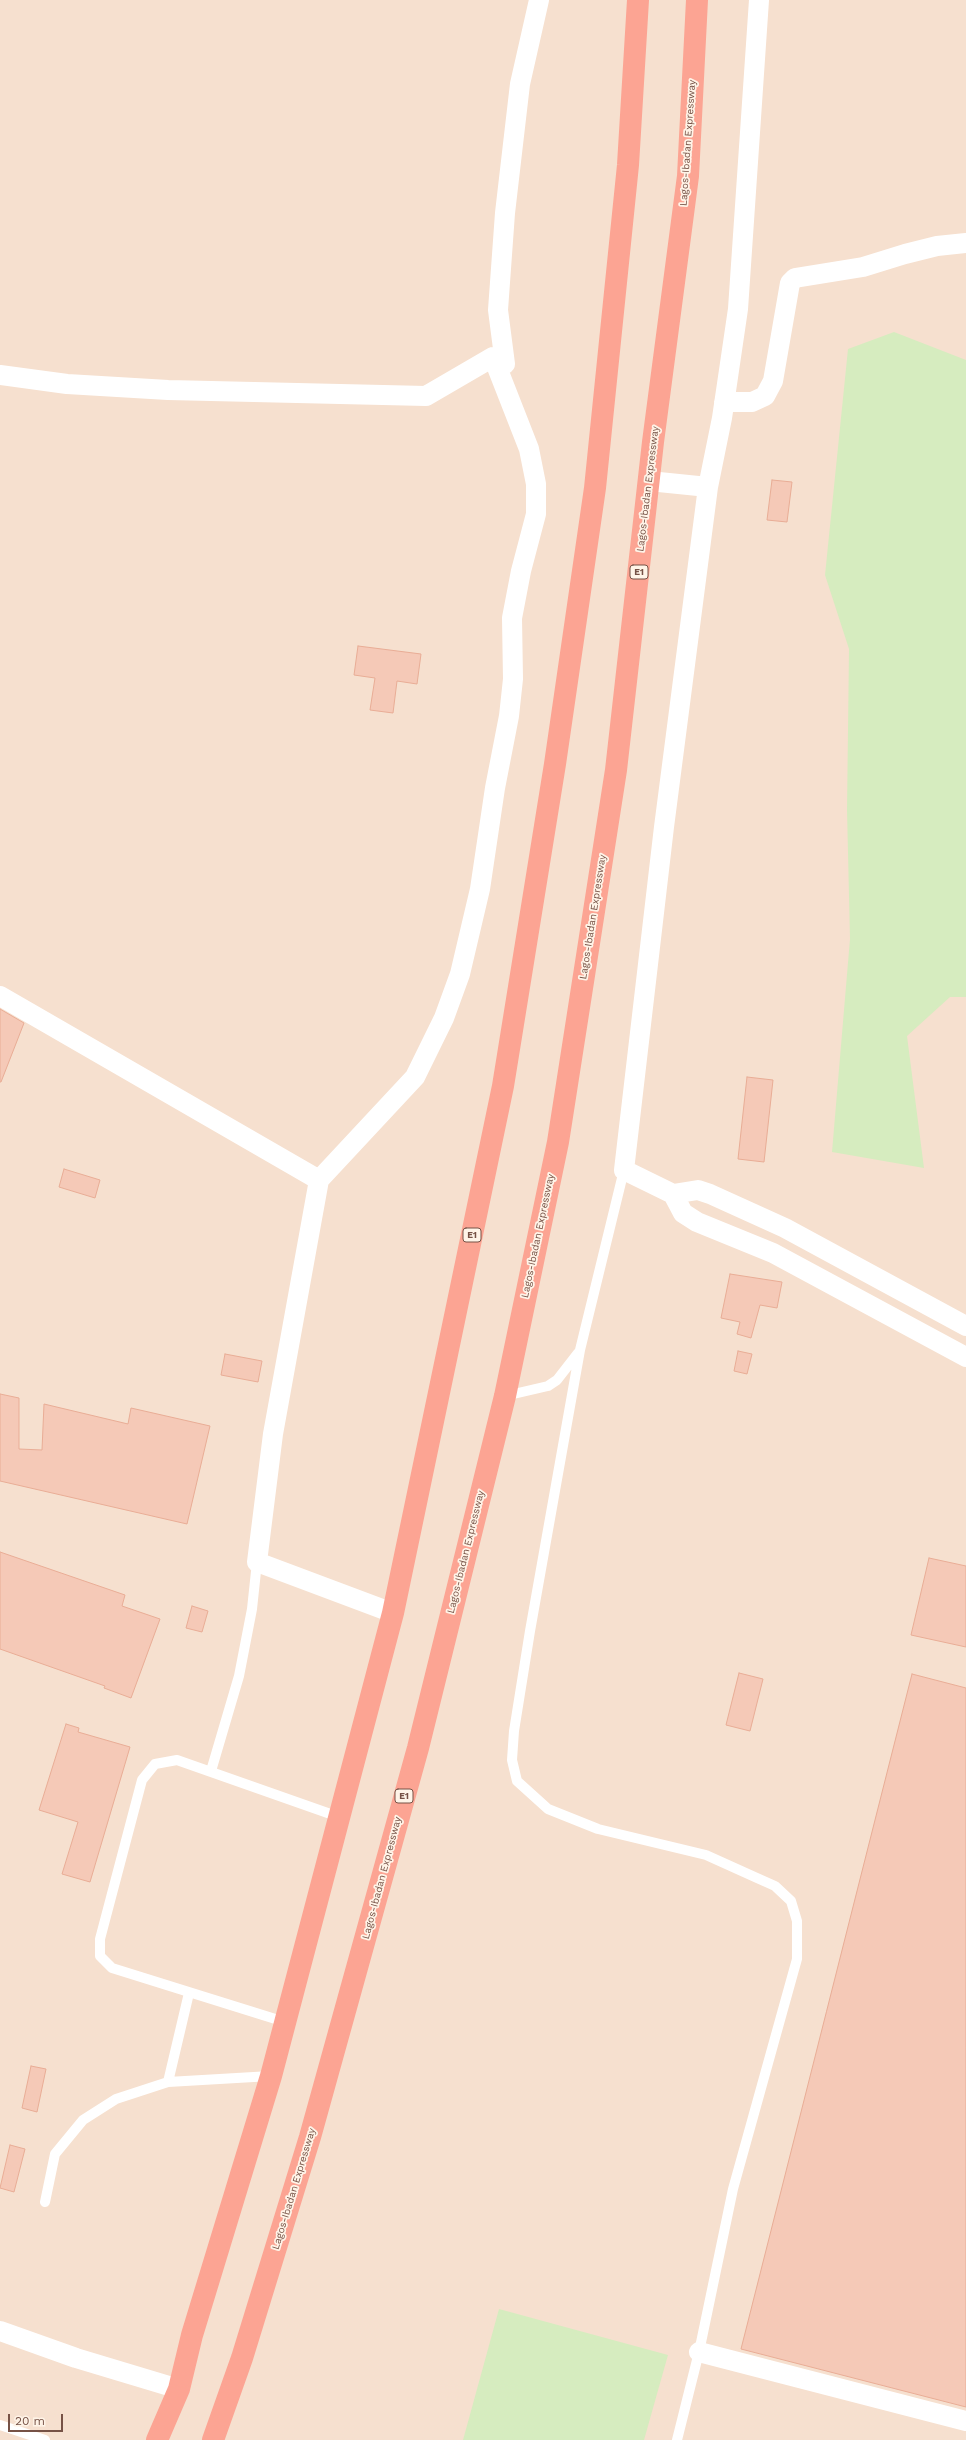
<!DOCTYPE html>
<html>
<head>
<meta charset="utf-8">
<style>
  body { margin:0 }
  #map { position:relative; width:966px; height:2440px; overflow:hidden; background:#fef0e1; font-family:"Work Sans",sans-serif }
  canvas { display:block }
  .scale { position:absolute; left:8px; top:2414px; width:55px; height:18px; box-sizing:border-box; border:2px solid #765246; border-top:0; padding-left:5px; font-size:12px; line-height:14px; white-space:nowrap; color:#765246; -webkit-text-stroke:3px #fff4e8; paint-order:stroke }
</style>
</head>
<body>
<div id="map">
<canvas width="966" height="2440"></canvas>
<div class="scale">20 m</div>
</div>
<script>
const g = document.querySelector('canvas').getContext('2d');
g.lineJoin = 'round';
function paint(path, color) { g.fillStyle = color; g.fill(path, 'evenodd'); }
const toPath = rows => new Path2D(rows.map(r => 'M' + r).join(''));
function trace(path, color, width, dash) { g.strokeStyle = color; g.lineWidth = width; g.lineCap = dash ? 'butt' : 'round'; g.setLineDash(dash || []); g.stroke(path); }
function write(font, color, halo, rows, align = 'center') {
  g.font = font + ' "Work Sans",sans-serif'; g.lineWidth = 3.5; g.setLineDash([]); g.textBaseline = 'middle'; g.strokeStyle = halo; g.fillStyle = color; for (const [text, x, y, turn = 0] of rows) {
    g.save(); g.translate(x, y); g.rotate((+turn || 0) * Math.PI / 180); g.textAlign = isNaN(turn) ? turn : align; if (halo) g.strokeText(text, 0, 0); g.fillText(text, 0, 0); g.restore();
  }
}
const residential = toPath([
  [0,0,966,0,966,2440,0,2440]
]);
const green = toPath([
  [894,332,966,360,966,997,950,997,907,1036,924,1168,832,1152,850,939,847,810,849,649,825,575,848,349],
  [499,2309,668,2355,644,2440,463,2440]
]);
const building = toPath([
  [772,480,792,482,787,522,767,520,772,480],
  [358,646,421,654,417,684,397,681,393,713,370,710,375,678,354,675,358,646],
  [0,1009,24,1023,1,1082,0,1082,0,1009],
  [747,1077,773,1080,764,1162,738,1159,747,1077],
  [64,1169,100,1180,95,1198,59,1187,64,1169],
  [730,1274,782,1282,777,1308,760,1305,751,1338,737,1334,740,1322,721,1318,730,1274],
  [738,1351,752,1354,747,1374,734,1371,738,1351],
  [225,1354,262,1361,258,1382,221,1375,225,1354],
  [0,1394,19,1398,19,1449,42,1450,44,1404,128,1424,131,1408,210,1426,187,1524,0,1481,0,1394],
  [0,1552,125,1595,122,1606,160,1619,131,1698,104,1688,105,1686,0,1649,0,1552],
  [929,1558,966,1566,966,1647,911,1635,929,1558],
  [192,1606,208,1611,202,1632,186,1628,192,1606],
  [739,1673,763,1679,750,1731,726,1725,739,1673],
  [912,1674,966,1688,966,2407,741,2349,912,1674],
  [66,1724,79,1728,78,1732,130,1747,90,1882,62,1874,78,1822,39,1810,66,1724],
  [31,2066,46,2069,37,2112,22,2108,31,2066],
  [10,2145,25,2149,14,2192,0,2188,10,2145]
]);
const lane = toPath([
  [624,1170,580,1350,530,1631,514,1731,512,1760,517,1781,548,1809,598,1829,706,1855,757,1878,775,1886,791,1901,797,1921,797,1959,733,2189,699,2352,677,2440],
  [505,1396,548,1386,557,1380,578,1353],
  [211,1771,239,1676,252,1609,257,1562],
  [285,2022,112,1968,100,1956,100,1939,142,1780,155,1764,177,1760,339,1817],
  [168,2082,189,1993],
  [45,2202,55,2154,83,2120,116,2099,168,2082,271,2076],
  [0,2425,45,2440]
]);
const street = toPath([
  [0,375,67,384,168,390,426,396,493,357],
  [724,402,752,402,765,396,773,381,790,283,795,278,863,267,905,254,937,246,966,243],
  [649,481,708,487,664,827,624,1170,673,1194,698,1190,710,1194,785,1228,966,1326],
  [708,487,722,418,738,309,759,0],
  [0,996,319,1180],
  [673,1194,683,1213,697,1222,773,1253,966,1357],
  [393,1613,257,1562,273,1434,319,1180,415,1077,444,1018,460,974,480,889,495,788,509,716,513,679,512,618,521,571,536,514,536,484,529,449,493,357,505,364,498,310,505,213,520,84,539,0],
  [0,2331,76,2358,179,2389],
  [699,2352,966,2421]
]);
const highway = toPath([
  [157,2440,179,2389,192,2335,271,2076,393,1613,503,1086,555,764,595,488,628,165,638,0],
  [213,2440,242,2358,310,2137,418,1748,505,1396,558,1142,616,770,653,442,688,176,697,0]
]);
const shields = [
  [639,572,18],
  [472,1235,18],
  [404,1796,18]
];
const shieldNames = [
  ["E1",639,572],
  ["E1",472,1235],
  ["E1",404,1796]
];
const streetNames = [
  ["Lagos-Ibadan Expressway",688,143,-86],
  ["Lagos-Ibadan Expressway",648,489,-83],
  ["Lagos-Ibadan Expressway",593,917,-81],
  ["Lagos-Ibadan Expressway",538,1236,-78],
  ["Lagos-Ibadan Expressway",466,1552,-76],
  ["Lagos-Ibadan Expressway",382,1878,-75],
  ["Lagos-Ibadan Expressway",294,2189,-73]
];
paint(residential, '#f6e0cf');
paint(green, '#d6ecbf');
paint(building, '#f5c9b7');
trace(building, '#e9ad96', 1);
trace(lane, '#fff', 10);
trace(street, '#fff', 20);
trace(highway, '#fca493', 22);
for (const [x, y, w] of shields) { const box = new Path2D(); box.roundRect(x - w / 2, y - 7, w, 14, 3); g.fillStyle = '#fff4e8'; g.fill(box); trace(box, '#765246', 1); }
write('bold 9px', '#765246', null, shieldNames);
write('10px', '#765246', '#fff4e8', streetNames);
</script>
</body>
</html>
